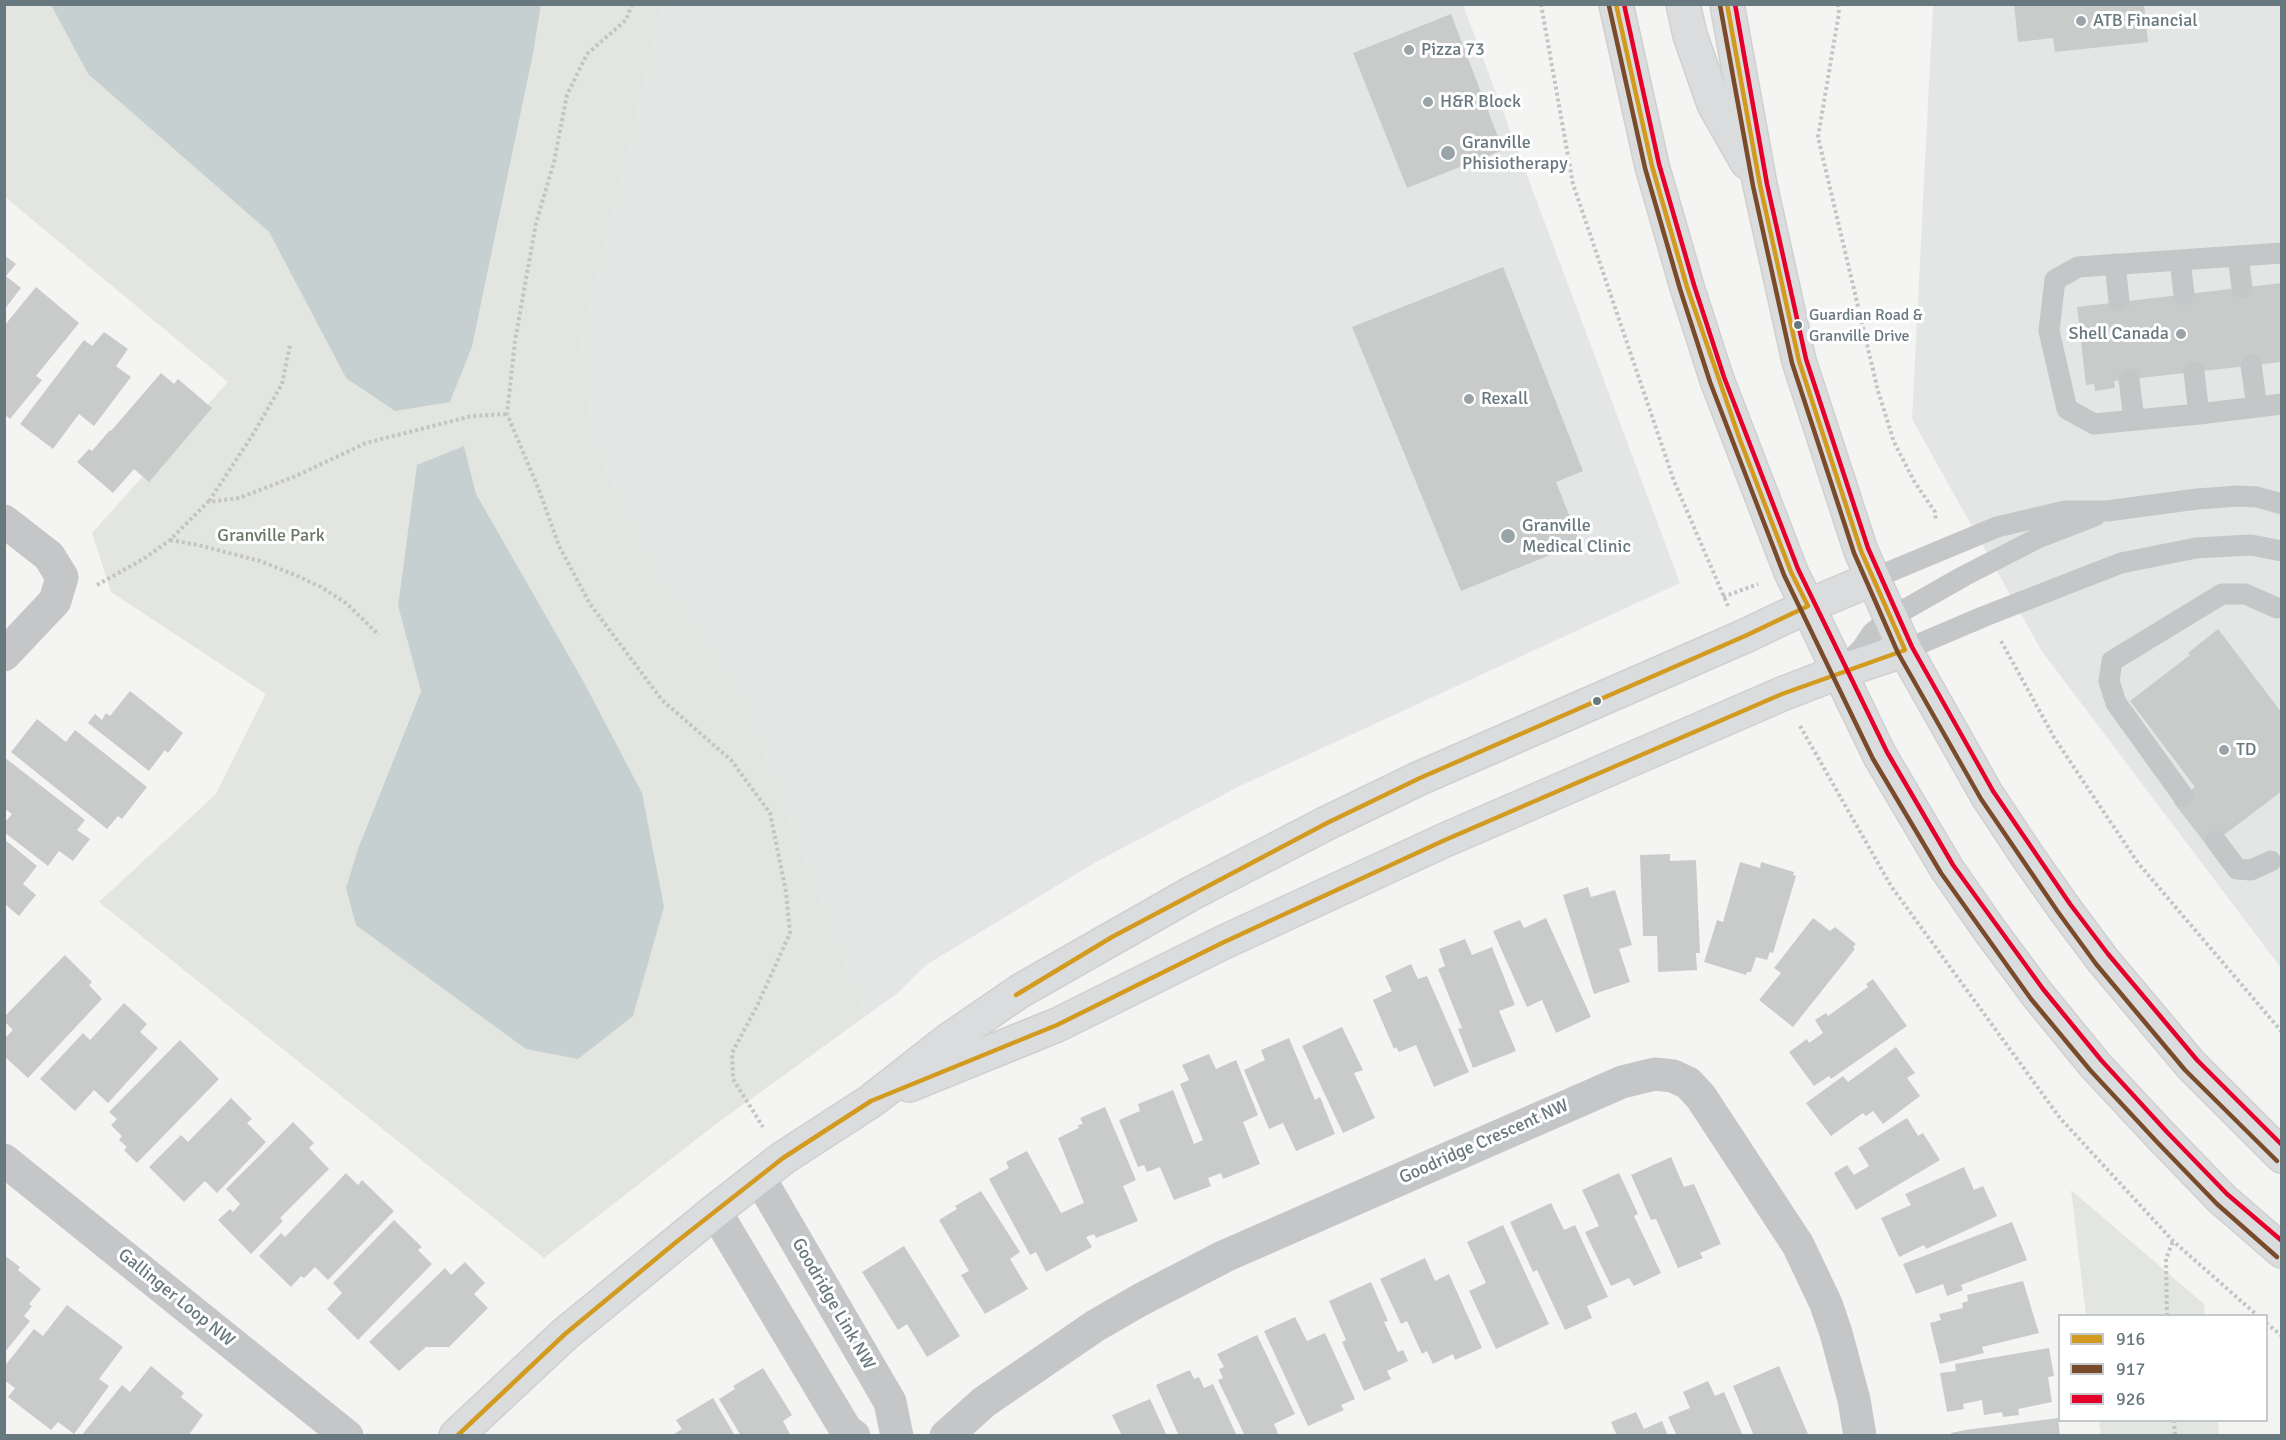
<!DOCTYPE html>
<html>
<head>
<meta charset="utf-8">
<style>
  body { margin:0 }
  #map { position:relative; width:2286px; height:1440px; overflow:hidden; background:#f4f4f3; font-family:Signika,sans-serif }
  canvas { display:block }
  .frame { position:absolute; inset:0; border:6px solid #68787f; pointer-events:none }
  .legend { position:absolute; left:2058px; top:1314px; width:210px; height:108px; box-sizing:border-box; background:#fff; border:2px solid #c3c9cc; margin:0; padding:8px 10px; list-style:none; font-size:18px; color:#68787f }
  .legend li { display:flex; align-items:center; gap:12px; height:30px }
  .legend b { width:30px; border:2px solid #c3c9cc }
</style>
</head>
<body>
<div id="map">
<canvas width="2286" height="1440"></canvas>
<div class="frame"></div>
<ul class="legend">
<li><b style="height:8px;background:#d39a20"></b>916</li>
<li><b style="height:8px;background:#7a4b2a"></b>917</li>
<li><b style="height:8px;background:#e4002b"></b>926</li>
</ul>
</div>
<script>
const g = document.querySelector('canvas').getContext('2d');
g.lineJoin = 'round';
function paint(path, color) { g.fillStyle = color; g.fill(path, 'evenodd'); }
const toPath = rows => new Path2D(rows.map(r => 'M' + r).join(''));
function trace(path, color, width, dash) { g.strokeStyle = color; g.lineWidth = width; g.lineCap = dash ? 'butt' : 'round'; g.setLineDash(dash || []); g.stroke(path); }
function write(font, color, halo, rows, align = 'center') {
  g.font = font + ' Signika,sans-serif'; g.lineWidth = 6; g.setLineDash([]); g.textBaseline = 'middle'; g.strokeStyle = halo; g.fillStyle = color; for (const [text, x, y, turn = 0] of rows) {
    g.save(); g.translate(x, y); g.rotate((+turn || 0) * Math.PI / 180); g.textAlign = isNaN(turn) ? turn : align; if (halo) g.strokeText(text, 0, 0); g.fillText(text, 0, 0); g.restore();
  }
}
const built = toPath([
  [664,5,1463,5,1680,583,1240,786,1096,862,926,965,899,992,866,1016,743,697,650,563,594,442,582,343],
  [1933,5,2281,5,2281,968,2041,650,1912,419]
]);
const green = toPath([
  [4,5,51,5,88,74,269,232,346,378,450,402,472,347,533,54,541,5,664,5,582,343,594,442,650,563,743,697,866,1016,716,1124,544,1258,99,902,216,794,266,694,111,592,92,533,228,382,5,197],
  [464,447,476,494,357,925,359,846,421,690,398,606],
  [2071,1190,2204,1304,2205,1315,2086,1315],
  [2099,1421,2218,1421,2219,1435,2101,1435]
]);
const water = toPath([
  [51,5,541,5,533,54,472,347,450,402,395,411,346,378,269,232,88,74],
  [464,446,476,494,582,679,642,793,664,907,633,1016,578,1059,526,1049,356,925,346,888,359,846,421,691,398,606,417,465]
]);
const building = toPath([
  [2014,4,2144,4,2148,42,2055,52,2053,38,2018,42],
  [1451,14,1503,150,1407,188,1353,53],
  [4,255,16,264,6,276,21,288,4,310],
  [1503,267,1583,471,1556,482,1580,543,1461,591,1352,327],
  [2282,283,2282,362,2114,381,2115,388,2095,391,2094,384,2086,385,2077,307],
  [36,287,79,323,36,376,42,380,10,419,4,414,4,326],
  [104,332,128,349,116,366,131,377,94,426,79,414,53,449,20,424,84,340,92,346],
  [161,373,174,384,178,379,212,408,149,482,134,469,113,493,77,462,89,449,92,451,110,430,111,431],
  [2218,629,2282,713,2282,791,2208,847,2174,803,2195,787,2130,701,2190,655,2188,653],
  [130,691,183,733,168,753,165,750,149,771,88,723,95,714,102,720,106,713,110,716],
  [37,719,66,742,75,730,147,787,122,819,118,816,107,829,11,752],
  [4,757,85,820,77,830,90,839,73,861,59,851,48,866,4,832,4,823,12,814,4,808],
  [4,839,37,866,23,884,36,895,19,916,6,905,4,907],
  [1670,854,1670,861,1696,860,1700,953,1696,953,1697,970,1658,972,1657,936,1643,936,1640,855],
  [1740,862,1760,868,1761,862,1794,872,1793,875,1796,876,1773,953,1770,952,1767,960,1756,957,1751,972,1747,972,1746,975,1704,962,1717,920,1723,922],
  [1588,887,1591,897,1615,890,1632,945,1619,949,1630,982,1594,994,1563,895],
  [1546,918,1591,1017,1556,1033,1542,1000,1527,1007,1493,931,1520,920,1524,928],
  [1813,918,1830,931,1835,927,1856,944,1853,947,1855,949,1793,1027,1759,1000,1781,973,1774,968],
  [1465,939,1472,955,1492,947,1515,1005,1499,1011,1516,1051,1473,1068,1458,1029,1462,1028,1438,969,1445,966,1439,949],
  [65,955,92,982,89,985,102,999,28,1078,4,1056,4,1039,13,1030,4,1021,4,1017],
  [1411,964,1418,979,1427,976,1469,1072,1434,1087,1416,1045,1399,1052,1396,1047,1394,1049,1373,1000,1392,991,1385,976],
  [1873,979,1907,1026,1831,1079,1829,1076,1814,1086,1789,1052,1807,1039,1809,1043,1823,1033,1815,1020,1826,1013,1828,1016,1868,987,1866,984],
  [124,1003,147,1024,140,1032,158,1048,108,1103,94,1090,75,1111,40,1079,83,1033,90,1040],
  [1342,1027,1363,1070,1354,1073,1375,1118,1343,1133,1302,1046],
  [1289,1038,1315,1100,1320,1097,1335,1134,1296,1151,1283,1123,1269,1129,1244,1070,1265,1060,1261,1050],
  [180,1040,219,1079,137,1163,124,1150,127,1147,119,1140,122,1136,111,1125,117,1119,109,1112],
  [1896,1047,1915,1073,1907,1078,1920,1096,1883,1124,1873,1111,1866,1116,1863,1113,1831,1136,1806,1103,1843,1076,1848,1082],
  [1209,1054,1216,1069,1236,1060,1258,1115,1243,1122,1260,1164,1223,1179,1221,1173,1208,1178,1211,1186,1174,1200,1160,1167,1147,1172,1144,1165,1138,1167,1119,1120,1140,1111,1138,1104,1173,1090,1194,1144,1203,1140,1180,1084,1189,1080,1182,1065],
  [231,1098,252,1119,247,1123,266,1142,217,1193,205,1181,184,1202,149,1167,181,1135,188,1142],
  [1105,1107,1136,1180,1123,1186,1138,1221,1096,1238,1094,1234,1086,1237,1092,1247,1046,1272,1036,1252,1030,1255,989,1179,1009,1168,1006,1162,1027,1151,1061,1213,1084,1203,1058,1138,1079,1128,1078,1125,1083,1124,1080,1118],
  [1907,1118,1918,1136,1923,1133,1940,1160,1856,1210,1834,1173,1847,1165,1854,1175,1869,1166,1858,1148],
  [293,1122,314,1143,309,1148,329,1169,280,1218,283,1221,251,1254,218,1220,230,1209,233,1212,240,1204,226,1189],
  [1671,1157,1684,1187,1694,1184,1721,1244,1700,1253,1703,1258,1678,1268,1656,1219,1651,1220,1631,1175],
  [1964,1167,1974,1190,1983,1186,1997,1216,1926,1249,1924,1245,1899,1257,1881,1218,1911,1205,1905,1194],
  [346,1173,358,1185,362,1180,394,1211,328,1280,315,1267,304,1278,301,1276,291,1287,259,1256,281,1233,285,1237],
  [1619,1173,1638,1214,1634,1216,1661,1273,1634,1286,1629,1278,1611,1286,1585,1232,1599,1226,1582,1190],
  [981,1191,1020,1252,1010,1259,1028,1289,985,1314,961,1275,969,1271,939,1220,957,1209,955,1206],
  [1551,1203,1564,1230,1575,1225,1608,1297,1587,1306,1592,1318,1565,1330,1537,1270,1533,1272,1510,1222],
  [394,1220,422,1247,418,1250,432,1264,358,1340,327,1309,342,1293,333,1283],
  [2012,1222,2027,1260,1961,1285,1963,1290,1947,1296,1943,1284,1916,1294,1903,1264],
  [1503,1225,1549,1324,1496,1349,1469,1291,1486,1283,1467,1242],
  [904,1246,960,1336,927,1357,907,1324,898,1330,862,1272],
  [4,1255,20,1267,18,1270,41,1289,29,1304,32,1306,24,1316,30,1321,4,1353],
  [1425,1258,1435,1281,1449,1274,1482,1348,1455,1360,1453,1354,1433,1364,1427,1351,1422,1354,1407,1321,1401,1324,1380,1279],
  [465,1262,485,1283,474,1294,488,1308,449,1347,426,1347,399,1371,369,1342,445,1268,451,1275],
  [2023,1281,2039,1333,1982,1347,1984,1353,1940,1364,1930,1323,1941,1320,1939,1314,1963,1308,1962,1303,1968,1301,1967,1295],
  [1371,1282,1388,1321,1384,1322,1398,1352,1403,1350,1408,1361,1387,1371,1391,1379,1364,1391,1342,1342,1346,1340,1329,1301],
  [67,1305,123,1347,99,1379,109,1386,74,1434,58,1422,51,1430,8,1397,15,1388,4,1380,4,1367,34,1329,43,1336],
  [1295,1317,1307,1341,1325,1333,1355,1399,1341,1405,1344,1410,1308,1426,1264,1331],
  [1257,1335,1295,1414,1274,1424,1278,1433,1273,1436,1245,1436,1218,1380,1223,1378,1219,1369,1224,1367,1217,1354],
  [2049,1348,2054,1376,2048,1377,2052,1402,2018,1409,2019,1415,2003,1417,2002,1412,1984,1415,1982,1400,1963,1404,1964,1409,1947,1412,1940,1373,1956,1371,1955,1364],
  [151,1366,184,1393,181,1397,203,1415,188,1436,81,1436,122,1385,130,1392],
  [1779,1366,1808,1434,1805,1436,1754,1436,1733,1386],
  [763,1368,792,1415,783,1421,791,1436,741,1436,719,1399,735,1389,733,1386],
  [1190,1370,1194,1379,1199,1377,1204,1388,1213,1384,1237,1436,1179,1436,1156,1385],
  [1708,1381,1715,1396,1724,1392,1743,1436,1677,1436,1668,1417,1690,1408,1683,1392],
  [713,1398,735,1436,671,1436,682,1429,676,1420],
  [1150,1399,1167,1436,1122,1436,1112,1415],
  [1636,1412,1644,1429,1662,1421,1668,1436,1617,1436,1611,1422],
  [2058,1418,2060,1436,1951,1436,1951,1433,1965,1430]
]);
const path = toPath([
  [632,4,626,20,587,54,567,95,554,162,536,223,515,341,507,414,539,490,559,546,590,604,662,700,731,760,770,813,786,892,790,933,758,1004,732,1053,733,1079,763,1127],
  [1541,4,1573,184,1674,481,1728,606],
  [1838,4,1839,13,1818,137,1878,391,1894,442,1914,481,1935,512,1936,521],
  [209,501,252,436,282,384,290,345],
  [170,540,198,545,260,561,295,575,321,587,346,603,379,635],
  [97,585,145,558,170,540,208,502,239,498,296,476,366,443,472,416,507,414],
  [1723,597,1758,584],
  [2001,641,2055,739,2138,863,2282,1032],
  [1800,726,1891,886,2060,1118,2173,1241,2258,1316],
  [2167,1316,2166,1259,2173,1241],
  [2266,1323,2282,1336],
  [2174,1420,2175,1436]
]);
const lane = toPath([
  [2282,253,2078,267,2055,280,2049,331,2067,409,2094,424,2199,414,2282,404],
  [2238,256,2242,288],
  [2180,260,2184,294],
  [2115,264,2119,301],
  [2251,365,2257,407],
  [2194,372,2199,414],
  [2129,379,2134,420],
  [1872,579,1997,527,2065,511,2107,511,2197,499,2238,496,2257,497,2282,504],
  [1905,650,1985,616,2121,563,2196,548,2251,545,2282,551],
  [1843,668,1862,648,1872,633,1890,618,1964,576,2038,538,2095,516],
  [2183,796,2116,703,2109,681,2112,661,2222,594,2245,594,2277,608],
  [2216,841,2237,869,2251,870,2271,861]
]);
const street = toPath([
  [4,521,49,556,62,577,55,601,4,655],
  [4,1160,347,1436],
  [759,1177,890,1402,897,1436],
  [715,1211,846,1430,854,1436],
  [946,1436,984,1402,1095,1326,1140,1300,1225,1256,1622,1082,1655,1074,1673,1076,1688,1083,1701,1097,1798,1245,1826,1304,1836,1333,1854,1400,1860,1436]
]);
const secondary = toPath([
  [1616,4,1652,166,1687,287,1717,380,1791,572,1880,756,1947,869,1988,928,2037,994,2095,1065,2162,1137,2222,1199,2282,1251],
  [1683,4,1690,35,1714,104,1747,162],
  [1727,4,1760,185,1799,361,1861,551,1905,650,1987,795,2028,857,2064,908,2102,959,2191,1065,2282,1156],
  [909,1085,1057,1025,1222,943,1445,840,1782,694,1839,672,1905,650],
  [456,1436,565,1334,715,1211,783,1158,871,1101,950,1039,1020,991,1192,893,1327,823,1420,778,1745,636,1808,606,1872,579]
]);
const bus1 = toPath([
  [1016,995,1112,937,1327,823,1420,778,1745,636,1808,606,1791,572,1740,440,1687,287,1652,166,1616,4],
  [457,1436,565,1334,675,1243,783,1158,871,1101,1057,1025,1222,943,1445,840,1782,694,1905,650,1861,551,1799,361,1760,185,1727,4]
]);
const bus2 = toPath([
  [1720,5,1753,186,1792,363,1854,553,1898,653,1981,799,2058,912,2096,964,2185,1070,2277,1161],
  [1609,6,1645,168,1680,289,1710,382,1784,575,1873,759,1941,873,2031,999,2090,1070,2157,1142,2217,1204,2277,1257]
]);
const bus3 = toPath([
  [1624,4,1659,164,1694,285,1724,377,1798,569,1887,752,1953,865,2043,989,2101,1060,2167,1132,2227,1194,2282,1241],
  [1735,4,1767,184,1806,359,1868,548,1912,647,1993,791,2070,904,2108,954,2197,1060,2282,1145]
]);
const markers = [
  [2081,21,6,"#99a3a8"],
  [1409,50,6,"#99a3a8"],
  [1428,102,6,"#99a3a8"],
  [1448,153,8,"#99a3a8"],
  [1798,325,5,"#68787f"],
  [2181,334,6,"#99a3a8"],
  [1469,399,6,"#99a3a8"],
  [1508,536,8,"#99a3a8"],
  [1597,701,5,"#68787f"],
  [2224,750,6,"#99a3a8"]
];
const busNames = [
  ["Guardian Road &",1809,316],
  ["Granville Drive",1809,337]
];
const poiNames = [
  ["ATB Financial",2093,21],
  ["Pizza 73",1421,50],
  ["H&R Block",1440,102],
  ["Granville",1462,143],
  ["Phisiotherapy",1462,164],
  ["Shell Canada",2169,334,"right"],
  ["Rexall",1481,399],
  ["Granville",1522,526],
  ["Medical Clinic",1522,547],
  ["TD",2236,750]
];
const parkNames = [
  ["Granville Park",271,536]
];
const streetNames = [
  ["Goodridge Crescent NW",1484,1142,-24],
  ["Gallinger Loop NW",176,1298,39],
  ["Goodridge Link NW",833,1304,60]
];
paint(built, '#e4e5e5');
paint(green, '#e3e5e0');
paint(water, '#c6d0d1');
paint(building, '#c9cbcb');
trace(secondary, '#cfd0d0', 36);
trace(path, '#c3c4c4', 4, [3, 3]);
trace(lane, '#c4c6c7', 21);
trace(street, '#c4c6c7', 33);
trace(secondary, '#dbdcdd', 33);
trace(bus1, '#d39a20', 4.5);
trace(bus2, '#7a4b2a', 4.5);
trace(bus3, '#e4002b', 4.5);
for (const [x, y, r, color] of markers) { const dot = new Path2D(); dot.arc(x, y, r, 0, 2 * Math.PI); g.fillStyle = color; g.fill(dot); trace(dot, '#fff', 2); }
write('16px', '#68787f', '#fff', busNames, 'left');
write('18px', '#68787f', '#fff', poiNames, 'left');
write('18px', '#6b7765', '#fff', parkNames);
write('18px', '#68787f', '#fff', streetNames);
</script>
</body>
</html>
